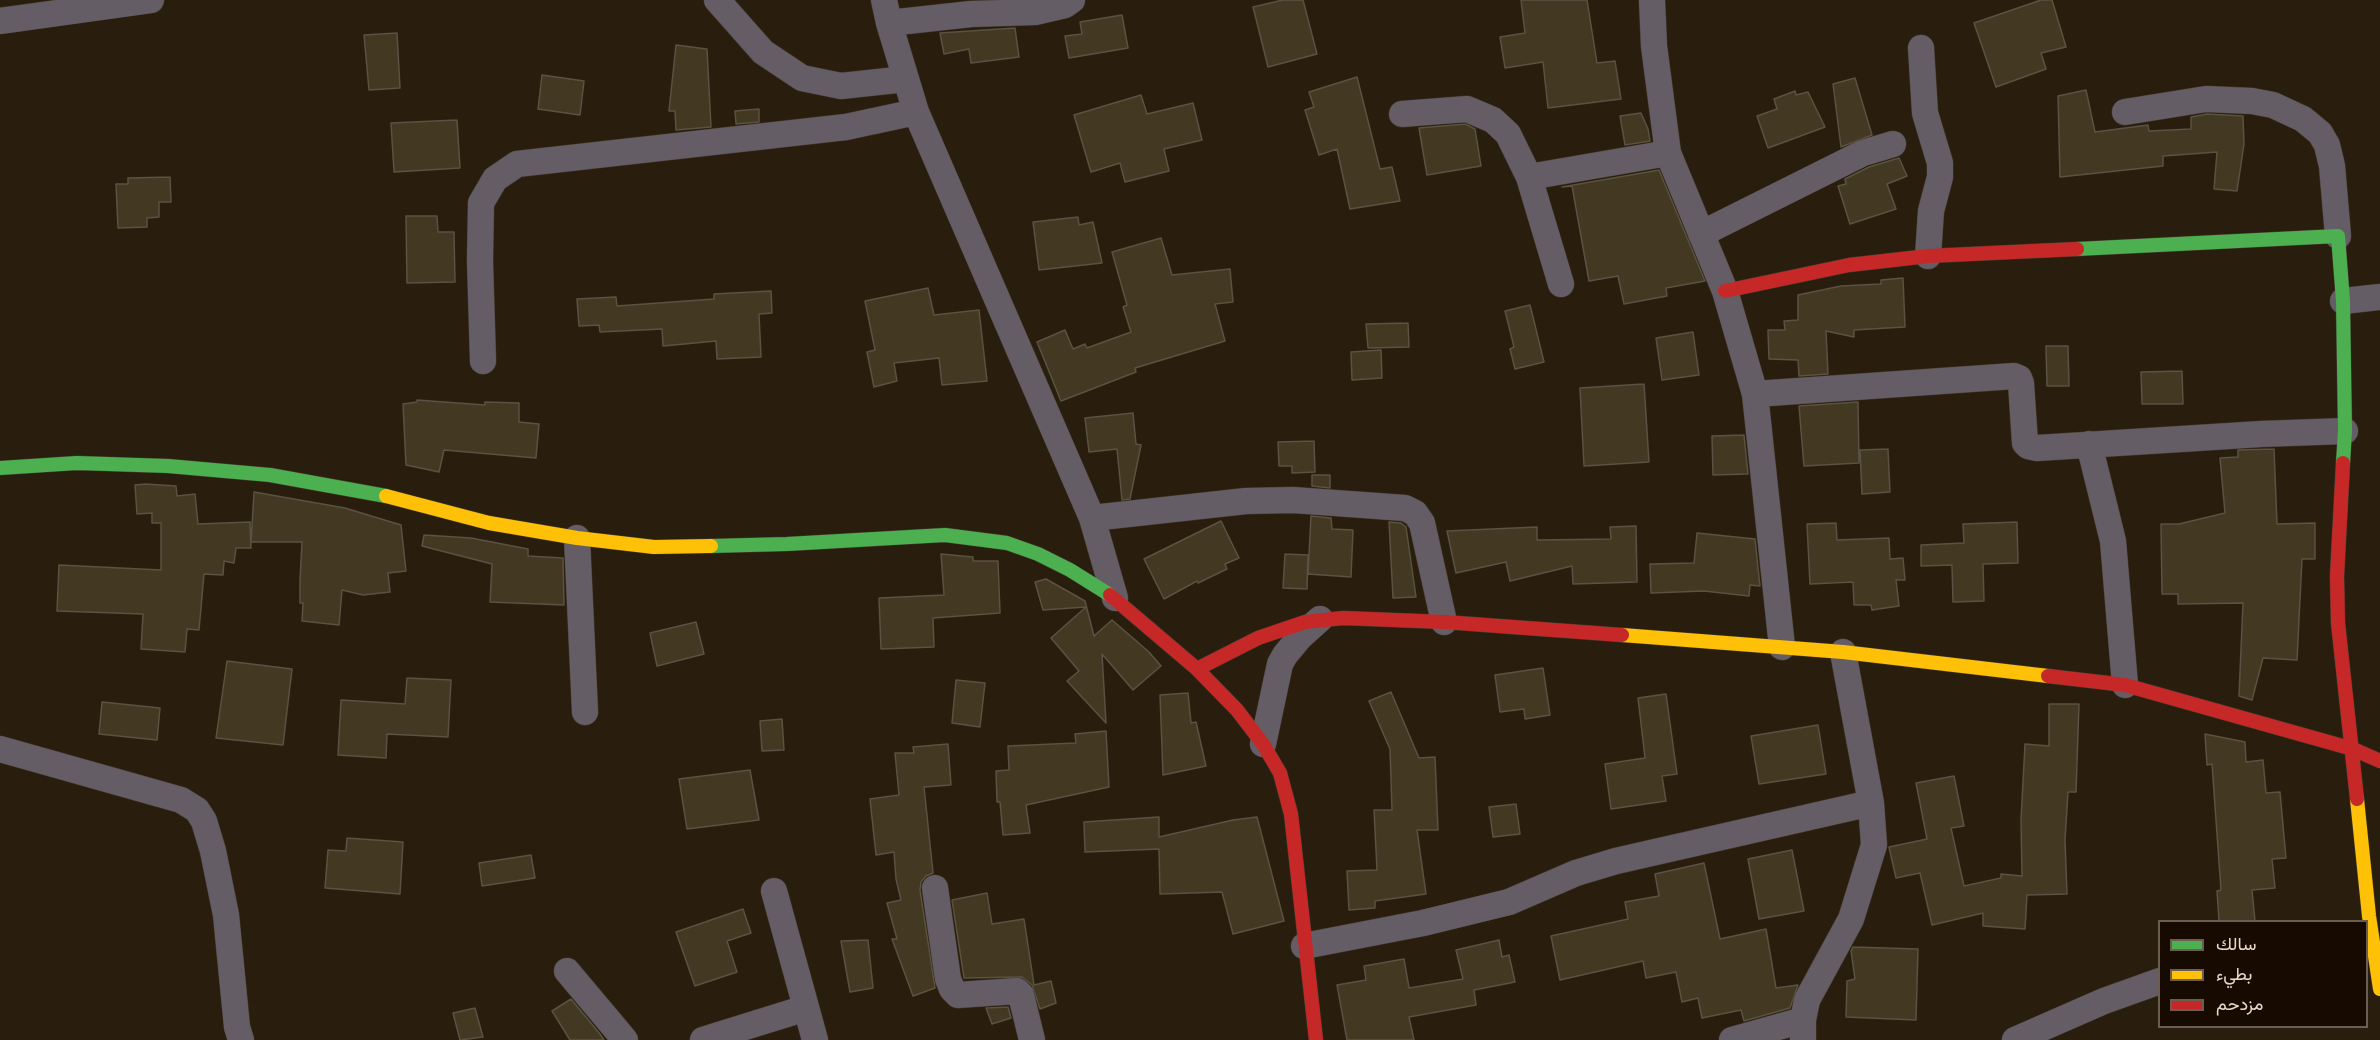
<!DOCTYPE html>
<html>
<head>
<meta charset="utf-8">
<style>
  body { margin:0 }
  #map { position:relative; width:2380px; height:1040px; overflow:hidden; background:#291e0e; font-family:"Archivo Narrow",Vazirmatn,sans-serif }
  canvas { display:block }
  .legend { position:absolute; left:2158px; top:920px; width:210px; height:108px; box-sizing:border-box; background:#170b01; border:2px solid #6b5d4f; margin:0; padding:8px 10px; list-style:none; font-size:18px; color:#ead8c4 }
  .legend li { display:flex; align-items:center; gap:12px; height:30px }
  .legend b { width:30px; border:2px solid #6b5d4f }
</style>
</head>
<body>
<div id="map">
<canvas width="2380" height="1040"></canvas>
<ul class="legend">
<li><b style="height:8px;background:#4caf50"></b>سالك</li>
<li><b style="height:8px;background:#ffc107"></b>بطيء</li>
<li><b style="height:8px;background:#c62828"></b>مزدحم</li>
</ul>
</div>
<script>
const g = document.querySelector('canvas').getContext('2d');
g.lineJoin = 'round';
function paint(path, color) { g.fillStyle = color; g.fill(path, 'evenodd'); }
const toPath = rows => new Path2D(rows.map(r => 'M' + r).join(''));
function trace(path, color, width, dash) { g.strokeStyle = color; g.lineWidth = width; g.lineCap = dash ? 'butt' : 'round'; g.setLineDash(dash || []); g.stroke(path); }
const building = toPath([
  [1283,0,1303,0,1317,54,1268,67,1253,7,1283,0],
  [1521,0,1587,0,1597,63,1615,61,1621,99,1548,108,1543,62,1505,68,1500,37,1525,33,1521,0],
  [2041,0,2052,0,2066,47,2041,53,2046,69,1996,87,1974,23,2041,0],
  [1122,15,1128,48,1069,58,1065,36,1082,34,1080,22,1122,15],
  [1015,28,1019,57,971,63,969,49,944,54,940,33,1015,28],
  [397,33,400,88,369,90,364,35,397,33],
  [676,45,707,49,711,127,676,130,675,111,669,111,676,45],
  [542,75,584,81,580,115,538,109,542,75],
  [1357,77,1380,169,1392,167,1400,201,1350,209,1337,149,1319,155,1305,110,1314,107,1309,92,1357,77],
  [1855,78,1872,135,1841,147,1833,84,1855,78],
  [2086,90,2095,132,2148,125,2149,131,2191,129,2191,117,2207,114,2243,116,2244,144,2237,191,2214,189,2217,152,2163,156,2163,166,2060,177,2058,96,2086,90],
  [1795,91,1796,95,1808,92,1825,127,1768,148,1757,116,1777,109,1774,99,1795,91],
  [1141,95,1147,114,1193,103,1202,140,1164,149,1169,171,1125,182,1120,163,1091,172,1074,115,1141,95],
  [759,109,759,122,736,124,735,111,759,109],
  [1641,113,1648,129,1650,141,1625,145,1620,116,1641,113],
  [457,120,460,168,394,172,391,123,457,120],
  [1465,124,1475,129,1481,166,1427,175,1419,128,1465,124],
  [1899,158,1907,176,1887,184,1896,209,1850,224,1838,186,1846,184,1845,179,1869,167,1899,158],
  [1659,170,1705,281,1666,288,1667,296,1624,304,1618,276,1589,281,1572,186,1562,187,1659,170],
  [170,177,171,202,159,202,159,217,147,218,147,227,118,228,116,184,128,184,128,178,170,177],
  [406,216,437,216,438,232,454,232,455,282,407,283,406,216],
  [1078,217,1079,225,1093,222,1102,263,1039,270,1033,222,1078,217],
  [1161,238,1172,275,1230,269,1233,302,1215,304,1225,341,1135,368,1136,372,1061,401,1037,342,1065,330,1073,349,1085,344,1087,348,1131,332,1123,307,1127,305,1112,252,1161,238],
  [1903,278,1905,327,1854,330,1854,337,1826,331,1828,374,1799,376,1798,360,1769,359,1768,330,1785,330,1784,321,1798,320,1798,295,1841,286,1881,284,1881,280,1903,278],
  [928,288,934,315,979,310,987,381,942,385,939,358,894,363,897,381,874,387,867,352,875,350,865,301,928,288],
  [771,291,772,313,759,314,761,357,717,359,716,341,663,346,662,329,600,332,599,325,579,326,577,299,616,297,617,306,714,299,714,294,771,291],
  [1530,305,1544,362,1515,369,1510,349,1514,347,1505,311,1530,305],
  [1408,323,1409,347,1368,348,1366,324,1408,323],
  [1693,332,1699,375,1662,380,1656,338,1693,332],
  [2046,346,2068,346,2069,386,2047,386,2046,346],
  [1381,350,1382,378,1352,380,1351,352,1381,350],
  [2182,371,2183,404,2142,404,2141,372,2182,371],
  [1644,384,1649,462,1584,466,1580,388,1644,384],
  [417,400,485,405,485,402,519,403,519,422,539,424,536,458,444,450,439,472,406,465,403,404,417,402,417,400],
  [1858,402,1859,463,1804,466,1799,406,1858,402],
  [1133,413,1136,444,1141,445,1130,499,1122,500,1117,449,1089,452,1085,418,1133,413],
  [1744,435,1748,474,1713,475,1712,436,1744,435],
  [1314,441,1315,472,1292,473,1292,466,1279,466,1278,442,1314,441],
  [1888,449,1890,492,1862,494,1860,450,1888,449],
  [2274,449,2277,524,2315,523,2315,559,2302,559,2297,660,2263,658,2252,700,2239,696,2243,603,2178,604,2178,594,2162,594,2161,524,2179,524,2225,513,2220,458,2238,457,2238,450,2274,449],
  [1312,475,1330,475,1330,488,1312,486,1312,475],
  [146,484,176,486,177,496,195,494,198,524,250,522,251,548,236,548,234,563,224,561,223,575,204,574,199,630,187,629,185,652,141,649,143,614,57,611,59,565,161,570,161,523,152,523,152,513,137,514,135,485,146,484],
  [254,492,345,508,401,525,406,571,388,573,390,592,363,595,342,590,339,625,302,621,303,603,300,603,300,580,302,542,251,542,254,492],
  [1311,516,1331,518,1332,529,1353,530,1351,577,1308,574,1311,516],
  [1221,521,1239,558,1225,564,1227,569,1198,583,1197,581,1164,599,1144,559,1221,521],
  [1389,522,1401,523,1406,527,1416,597,1393,598,1389,522],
  [2017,522,2018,563,1983,564,1984,601,1953,602,1952,565,1921,566,1921,545,1964,543,1963,524,2017,522],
  [1836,523,1837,540,1889,538,1890,559,1903,558,1905,580,1896,580,1899,606,1872,610,1871,605,1854,605,1853,582,1810,584,1807,524,1836,523],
  [1636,526,1637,582,1573,584,1572,566,1510,581,1506,562,1456,573,1447,531,1537,527,1537,540,1611,539,1610,527,1636,526],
  [1697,533,1755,539,1760,586,1750,585,1749,596,1704,591,1651,593,1650,564,1694,563,1697,533],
  [424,535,471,538,528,549,528,556,563,558,564,605,490,602,492,564,422,546,424,535],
  [941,554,973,557,973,561,998,561,1000,613,933,618,934,647,881,649,879,598,944,595,941,554],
  [1285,554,1308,555,1307,589,1283,588,1285,554],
  [1046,579,1085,601,1094,636,1112,620,1149,652,1161,666,1133,690,1102,654,1106,723,1067,681,1079,671,1051,638,1086,607,1043,610,1035,582,1046,579],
  [696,622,704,654,657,666,650,633,696,622],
  [227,661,292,669,283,745,216,738,227,661],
  [1543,668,1550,715,1525,719,1524,709,1500,712,1495,675,1543,668],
  [407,678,451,680,448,737,387,734,386,758,338,755,341,700,405,704,407,678],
  [956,680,985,683,980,727,952,723,956,680],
  [1391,692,1419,758,1435,757,1438,830,1417,830,1426,894,1375,901,1375,908,1349,910,1347,871,1377,870,1374,810,1392,810,1390,749,1369,701,1391,692],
  [1188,693,1191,723,1196,722,1206,766,1163,775,1160,695,1188,693],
  [1666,694,1677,774,1662,776,1666,801,1611,809,1605,764,1645,758,1638,698,1666,694],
  [102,702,160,708,157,740,99,734,102,702],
  [2049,704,2079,704,2076,792,2068,792,2065,840,2067,894,2027,895,2025,929,1983,926,1983,913,1932,925,1920,873,1896,878,1889,847,1927,839,1916,783,1954,776,1964,826,1951,828,1964,886,2001,878,2001,874,2022,876,2021,820,2025,744,2049,746,2049,704],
  [782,719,784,750,762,751,760,721,782,719],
  [1818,725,1826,774,1759,784,1751,736,1818,725],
  [1106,731,1109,787,1026,805,1030,833,1003,835,1000,802,997,802,996,771,1009,770,1008,746,1076,743,1075,734,1106,731],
  [2205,734,2245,742,2246,762,2263,760,2266,793,2280,792,2286,858,2272,859,2275,888,2252,890,2255,921,2219,921,2217,891,2221,890,2212,764,2207,765,2205,734],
  [948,744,951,785,924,787,933,873,926,876,921,882,920,890,935,988,913,996,892,939,897,939,887,903,901,900,896,879,894,852,876,855,870,799,899,795,895,753,914,753,913,747,948,744],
  [750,770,759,820,687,829,679,779,750,770],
  [1516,804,1520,834,1493,837,1489,807,1516,804],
  [1159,817,1159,837,1233,820,1257,817,1284,921,1233,934,1222,892,1160,894,1159,849,1085,852,1084,822,1159,817],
  [347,838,403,842,400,894,325,888,328,850,346,851,347,838],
  [1792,850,1804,911,1759,919,1748,859,1792,850],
  [531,855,535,878,482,886,479,863,531,855],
  [1704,863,1720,939,1766,929,1776,988,1798,985,1790,1008,1744,1021,1741,1010,1702,1018,1698,998,1682,1002,1676,972,1646,978,1643,961,1560,980,1551,936,1628,919,1625,902,1659,896,1655,874,1704,863],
  [987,893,992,924,1024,919,1034,985,1051,981,1056,1003,1040,1009,1032,985,1022,977,964,978,952,900,987,893],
  [743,909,751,933,727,941,737,972,695,986,676,932,743,909],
  [868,940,873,988,850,992,841,941,868,940],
  [1499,940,1502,957,1509,955,1515,982,1474,990,1476,1005,1409,1017,1414,1040,1347,1040,1337,985,1366,980,1364,966,1404,959,1409,988,1463,979,1456,950,1499,940],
  [1853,947,1918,949,1916,1020,1846,1017,1847,981,1855,979,1851,951,1853,947],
  [571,999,600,1034,604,1040,570,1040,552,1011,571,999],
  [1008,1007,1011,1018,992,1024,986,1008,1008,1007],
  [475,1008,483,1037,460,1040,453,1013,475,1008]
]);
const street = toPath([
  [717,0,763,52,802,78,841,86,906,79],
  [884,0,889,23,916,112,1092,518,1115,598],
  [1652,0,1654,46,1668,153,1725,291,1755,394,1782,647],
  [0,21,151,0],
  [889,23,971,14,1035,12,1065,5,1072,0],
  [1921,48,1925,113,1940,163,1940,177,1931,211,1928,256],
  [2125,112,2206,99,2252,101,2273,105,2303,119,2320,133,2327,145,2332,166,2338,236],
  [1402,114,1467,109,1493,120,1508,134,1529,177,1561,284],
  [1529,177,1668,153],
  [1701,234,1863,153,1893,144],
  [2343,301,2380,297],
  [483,361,480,261,481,203,495,179,517,164,846,127,916,112],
  [1755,394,2014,376,2019,378,2021,383,2025,443,2028,446,2037,448,2261,434,2345,431],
  [2089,444,2113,541,2125,685],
  [1092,518,1246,501,1293,500,1405,508,1415,513,1422,523,1444,622],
  [577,538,585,712],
  [1263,744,1280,664,1285,655,1300,637,1320,619],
  [0,749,181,800,197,810,204,821,213,851,226,915,237,1027,241,1040],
  [935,888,948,979,952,989,958,995,1017,991,1021,995,1032,1040],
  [774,891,815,1040],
  [1304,946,1423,923,1509,902,1576,873,1616,861,1871,803],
  [567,971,625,1040],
  [703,1040,806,1008],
  [1732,1040,1803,1020],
  [1803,1040,1803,1020,1807,1000,1851,919,1874,845,1871,803,1843,652],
  [2015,1040,2104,1001,2160,981]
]);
const fast = toPath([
  [2077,249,2338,236,2343,301,2345,431,2343,463],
  [0,468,77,463,168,466,270,475,386,496],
  [711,546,787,544,945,535,1007,543,1038,554,1070,570,1110,595]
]);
const slow = toPath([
  [386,496,489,523,577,538,654,547,711,546],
  [1622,635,1843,652,2048,676],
  [2357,799,2369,916,2380,989]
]);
const jam = toPath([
  [1725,291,1849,265,1928,256,2077,249],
  [2343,463,2337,576,2338,623,2357,799],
  [1110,595,1197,669,1237,710,1263,744,1280,773,1291,814,1316,1040],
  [1197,669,1258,638,1305,622,1343,618,1444,622,1622,635],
  [2048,676,2125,685,2353,749,2380,761]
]);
paint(building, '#433922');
trace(building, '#5a5242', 1.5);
trace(street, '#453b2e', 27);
trace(fast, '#453b2e', 15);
trace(slow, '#453b2e', 15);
trace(jam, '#453b2e', 15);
trace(street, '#655d66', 26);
trace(fast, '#4caf50', 14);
trace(slow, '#ffc107', 14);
trace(jam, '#c62828', 14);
</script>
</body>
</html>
